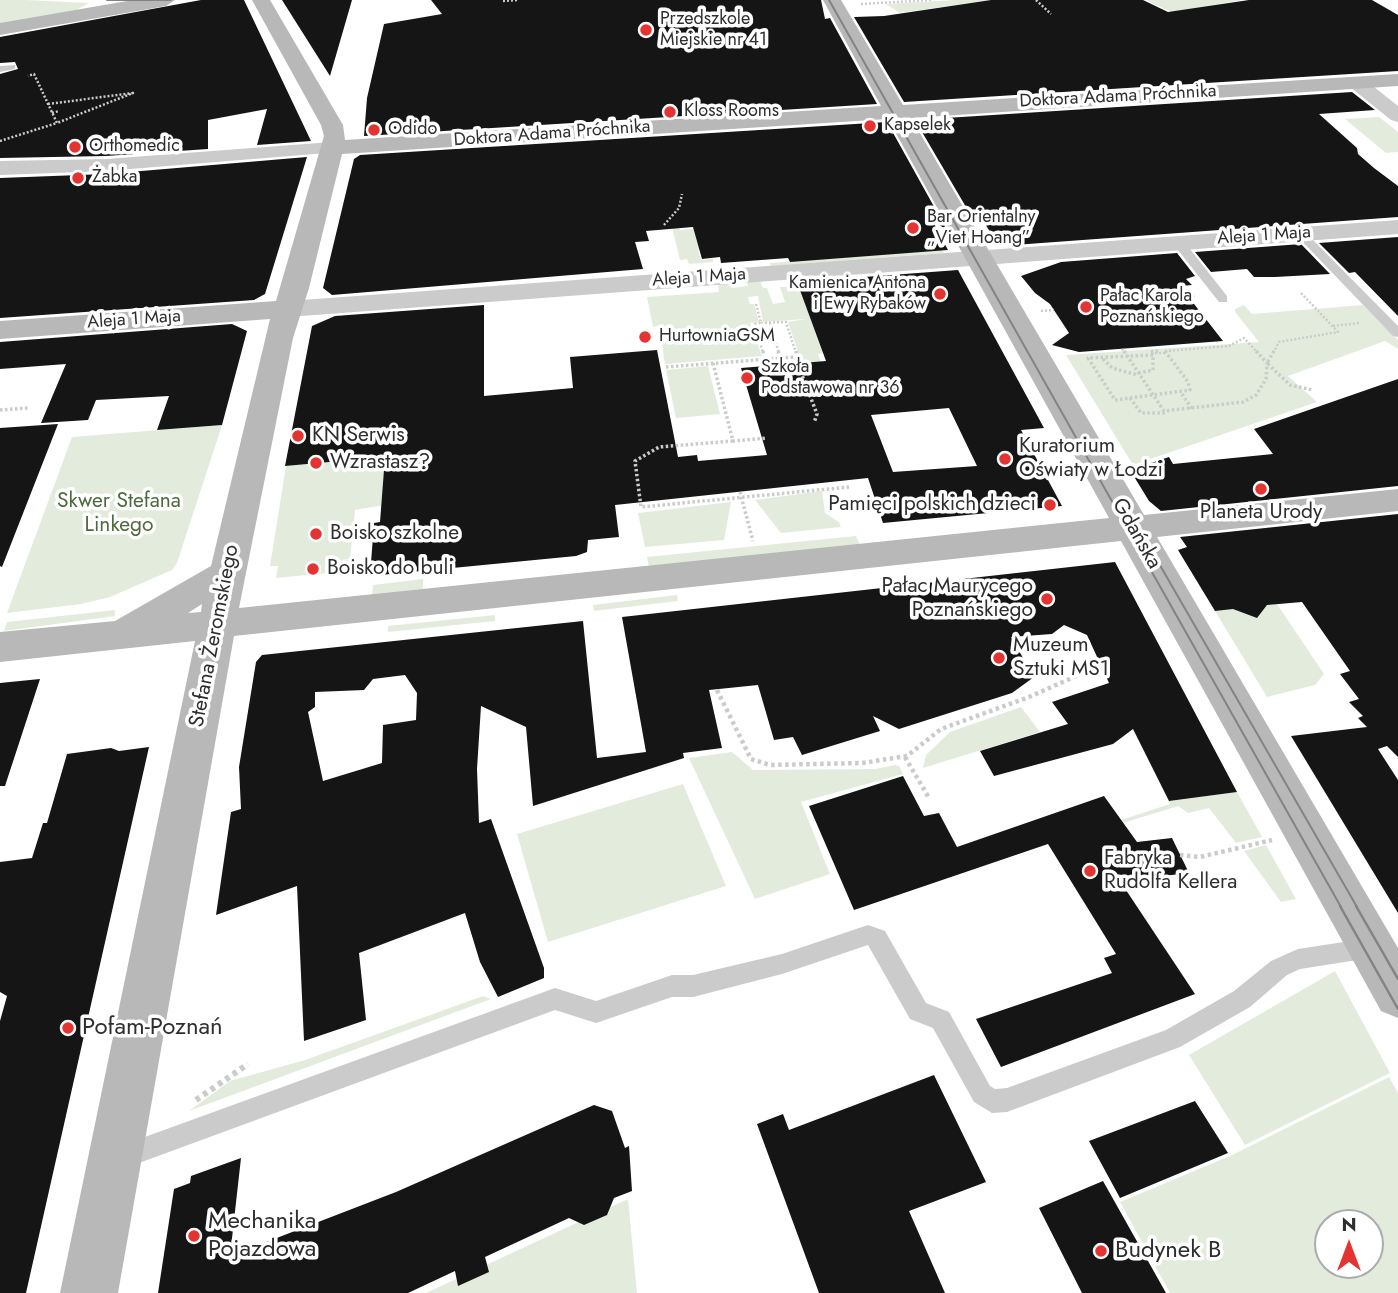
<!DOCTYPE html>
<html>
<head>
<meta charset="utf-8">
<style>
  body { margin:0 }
  #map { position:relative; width:1398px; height:1293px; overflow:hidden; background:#fff; font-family:Jost,sans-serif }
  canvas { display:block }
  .north { position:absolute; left:1314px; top:1209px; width:70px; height:70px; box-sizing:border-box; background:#fff; border:2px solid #ababab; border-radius:50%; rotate:0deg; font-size:19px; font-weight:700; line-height:28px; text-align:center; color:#2e2e2e }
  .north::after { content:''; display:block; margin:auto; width:24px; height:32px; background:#e43431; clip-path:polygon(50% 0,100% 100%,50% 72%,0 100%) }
</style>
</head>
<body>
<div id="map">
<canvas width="1398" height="1293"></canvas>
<div class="north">N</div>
</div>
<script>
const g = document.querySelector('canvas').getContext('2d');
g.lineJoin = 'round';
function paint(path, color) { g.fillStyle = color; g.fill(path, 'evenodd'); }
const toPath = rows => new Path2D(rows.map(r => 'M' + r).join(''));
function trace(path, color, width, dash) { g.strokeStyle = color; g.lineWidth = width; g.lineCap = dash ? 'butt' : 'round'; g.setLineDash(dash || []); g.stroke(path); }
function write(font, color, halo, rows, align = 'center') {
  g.font = font + ' Jost,sans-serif'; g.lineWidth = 7; g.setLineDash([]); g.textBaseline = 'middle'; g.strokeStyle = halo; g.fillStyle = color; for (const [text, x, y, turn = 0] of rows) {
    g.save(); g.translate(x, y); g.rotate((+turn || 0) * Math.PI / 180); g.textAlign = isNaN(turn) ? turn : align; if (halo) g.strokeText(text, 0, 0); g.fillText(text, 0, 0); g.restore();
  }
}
const green = toPath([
  [0,0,26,0,89,3,76,10,0,24],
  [955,0,991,0,900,13,886,4],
  [1146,0,1243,0,1171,12],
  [1379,117,1398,132,1398,152,1386,153,1345,119],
  [677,223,680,230,710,227,716,248,698,250,701,260,713,259,713,262,689,264,687,259,680,260,672,227],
  [942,250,944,253,771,266,770,263],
  [760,281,763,288,767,288,773,304,785,302,780,287,799,286,823,353,818,354,841,413,819,414,788,322,806,319,763,322,758,296,748,297,750,304,754,304,759,322,750,323,762,356,665,364,660,332,657,326,653,327,647,297,719,292,718,284,730,283,732,288,748,286,747,282],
  [1244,305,1252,314,1363,305,1398,340,1398,349,1385,341,1288,376,1317,402,1133,465,1066,355,1259,342,1235,312,1235,309],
  [708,366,720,414,676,418,666,370],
  [222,425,177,563,172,570,110,597,81,604,7,613,72,437],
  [385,457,384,505,355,510,350,559,331,561,349,560,348,571,276,578,278,566,270,566,286,466],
  [822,491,825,513,839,522,841,527,781,533,755,500],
  [731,502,724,540,645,547,638,513],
  [856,536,860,545,649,567,647,557],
  [423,579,423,589,372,595,373,585],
  [677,595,678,601,594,611,593,605],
  [1277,604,1324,674,1315,685,1267,697,1215,611,1239,608,1253,616,1259,615,1262,611,1261,606],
  [115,610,115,616,4,631,7,622],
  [495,615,495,621,388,632,388,626],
  [1021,707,1040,732,923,768,926,755,950,732],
  [732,752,753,770,876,769,894,765,899,766,903,774,801,802,830,874,755,899,689,758],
  [683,784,726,886,548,942,517,834],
  [1237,792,1262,837,1236,843,1209,808,1188,813,1178,806,1123,823,1121,820,1170,804,1169,801],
  [1266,845,1296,899,1281,902,1244,851],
  [1335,971,1390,1073,1245,1145,1189,1055],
  [483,996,491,999,189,1111,230,1081,305,1060],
  [1389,1077,1398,1093,1398,1293,1170,1293,1120,1202,1230,1156],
  [1328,1223,1370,1223,1370,1265,1328,1265],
  [628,1199,637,1293,426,1293]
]);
const building = toPath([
  [201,0,244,0,311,141,257,145,267,109,208,120,208,149,106,156,0,158,0,74,18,69,15,62,0,63,0,37],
  [282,0,352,0,330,76],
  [431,0,821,0,825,19,830,18,877,104,364,136,367,98,384,24,442,14],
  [991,0,1143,0,1168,12,1249,0,1372,0,1398,15,1398,71,904,102,854,17,884,16],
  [1352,92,1375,110,1319,114,1357,148,1358,154,1374,168,1398,186,1398,217,1014,245,995,240,979,214,973,219,915,120],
  [887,122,947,230,932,220,948,250,790,262,788,258,721,263,720,257,702,259,693,227,646,231,649,241,635,242,643,269,332,295,323,288,354,159,360,155],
  [307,157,265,294,254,300,0,318,0,178,106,174],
  [1398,237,1398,316,1355,272,1349,273,1319,243],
  [1301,244,1330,274,1275,277,1254,277,1247,269,1211,272,1195,252],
  [1177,253,1195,276,1186,279,1192,285,1180,286,1223,341,1079,352,1052,345,1069,333,1050,304,1035,293,1021,276,1061,262],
  [958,270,1044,428,1021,430,1062,506,883,523,868,478,615,505,619,537,588,540,587,552,576,556,370,576,374,523,380,522,385,457,285,466,312,326,335,316,484,305,484,396,573,388,570,357,657,350,678,457,697,455,698,461,767,455,741,368,826,361,797,282],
  [949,408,977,466,893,472,871,415],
  [232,324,247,331,222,425,157,430,169,396,96,400,88,420,41,423,66,364,0,369,0,342],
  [1398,379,1398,486,1161,511,1149,501,1130,470,1169,457,1173,464,1273,454,1254,429],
  [58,424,2,567,0,566,0,428],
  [1398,514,1398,757,1387,746,1378,749,1398,780,1398,913,1291,736,1367,727,1358,718,1363,716,1349,702,1359,699,1340,674,1350,671,1302,602,1267,605,1257,618,1233,609,1215,611,1178,550,1187,547,1180,537],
  [1115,562,1237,792,1169,801,1133,729,1113,744,994,776,980,751,1068,724,1052,702,1109,683,1087,635,1064,625,1052,634,1011,637,1034,677,1012,693,899,729,873,716,880,731,802,755,793,737,774,740,758,685,709,690,722,748,683,753,684,758,533,806,526,727,481,706,477,769,479,823,491,819,544,968,544,978,498,997,480,962,465,913,359,953,366,1020,304,1041,297,886,216,915,231,812,241,809,239,767,256,662,262,655,583,621,597,758,646,752,622,617],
  [405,675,417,693,416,720,383,725,382,763,323,781,308,712,315,707,315,692,364,690,373,679],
  [40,679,5,786,0,786,0,683],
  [149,747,26,1293,0,1293,0,1021,7,996,0,992,0,862,32,858,43,823,47,823,67,754,111,748,119,751],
  [903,776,924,816,939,813,957,847,1104,796,1137,842,1172,838,1189,873,1120,881,1195,994,1001,1067,976,1019,1112,973,1104,958,1116,954,1048,844,854,910,809,806],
  [934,1075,986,1182,909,1211,945,1293,819,1293,757,1124,783,1114,789,1130],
  [1195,1101,1228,1153,1120,1198,1089,1141],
  [594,1105,612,1111,625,1148,629,1146,632,1191,614,1198,607,1215,584,1225,569,1218,485,1257,489,1272,458,1286,455,1271,408,1293,158,1293,174,1189,190,1183,191,1176,241,1158,230,1256,396,1192],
  [1103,1181,1166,1293,1082,1293,1039,1208]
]);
const pathFar3 = toPath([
  [1036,0,1051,14],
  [503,1,519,0],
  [861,4,931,0],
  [48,104,133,93,57,123],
  [52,113,59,111],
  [0,141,57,123,34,74,28,76],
  [664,225,679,208,682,194],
  [1118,302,1195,296],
  [756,304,761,323,755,324,763,353],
  [1041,311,1054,310],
  [761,323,786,322,796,353],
  [770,323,779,353],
  [1333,326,1359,323],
  [1122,349,1125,353],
  [1165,351,1229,346,1244,338,1258,353],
  [1151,353,1167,353],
  [1273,353,1279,342,1338,332,1301,293]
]);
const pathFar2 = toPath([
  [763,351,765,359],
  [778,351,780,358],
  [796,351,798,359],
  [1124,351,1164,411,1243,402,1256,395,1266,379,1267,363,1256,351],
  [1274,351,1267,363,1290,385,1313,390],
  [1153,355,1088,358,1115,400,1190,390,1188,382,1165,351],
  [1153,355,1150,352,1158,351],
  [1103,359,1112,368,1134,374,1153,370,1153,355],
  [713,363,733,441,767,438],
  [666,367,795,357,817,414,814,423],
  [1182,394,1192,409],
  [1130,398,1141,413,1165,413],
  [0,410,28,408],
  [733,441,659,447,635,461,641,507,849,487],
  [740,492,753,541]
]);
const pathFar1 = toPath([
  [717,690,751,759,770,765,862,763,907,756,941,729,1029,697,1101,665],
  [905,757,929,798],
  [1180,855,1200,857,1272,840]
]);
const path = toPath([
  [196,1100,248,1064]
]);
const lane = toPath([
  [15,65,15,69,0,72,0,66,15,65],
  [1297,232,1305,232,1398,326,1398,337,1393,336,1297,236,1297,232],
  [1174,239,1182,239,1227,296,1227,302,1219,302,1174,245,1174,239],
  [868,925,885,931,926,1003,949,1012,990,1086,995,1089,1007,1088,1166,1030,1234,991,1271,961,1298,949,1370,938,1378,941,1381,948,1378,955,1370,958,1300,969,1287,975,1250,1007,1180,1047,1007,1112,992,1113,974,1102,933,1028,910,1019,868,945,782,974,693,997,672,997,596,1023,555,1010,120,1170,111,1167,108,1158,111,1149,120,1146,555,988,596,1001,672,975,693,975,782,954,868,925]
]);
const street = toPath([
  [1357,77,1364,79,1398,106,1398,122,1391,120,1350,87,1347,83,1350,79,1357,77],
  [332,142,343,148,339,152,106,171,0,175,0,161,106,159,332,142],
  [1398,220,1398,234,288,317,279,314,275,309,279,304,288,301,1398,220]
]);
const secondary = toPath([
  [133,0,175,0,166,6,0,35,0,23,133,0],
  [252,0,270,0,343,125,345,140,881,106,823,0,841,0,903,105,1398,74,1398,86,911,118,1144,515,1398,489,1398,511,1157,537,1398,948,1398,1018,1381,1011,1121,541,234,636,118,1293,60,1293,195,641,0,662,0,632,115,621,211,566,270,319,0,339,0,321,276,301,324,136,321,125,252,0],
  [888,119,1109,518,239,608,293,338,309,288,342,154,888,119],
  [202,604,201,612,188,613,202,604]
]);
const tramFar1 = toPath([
  [107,0,171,0],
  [829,0,1341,907],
  [1131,515,1357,907]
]);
const tram = toPath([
  [1340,906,1398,1009],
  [1356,906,1398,979]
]);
const markers = [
  [646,30,7,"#e43431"],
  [670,112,7,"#e43431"],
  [870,126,7,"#e43431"],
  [374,130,7,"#e43431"],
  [75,147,7,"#e43431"],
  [78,178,7,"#e43431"],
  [913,228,7,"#e43431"],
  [940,294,7,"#e43431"],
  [1086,307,7,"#e43431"],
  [645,337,7,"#e43431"],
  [747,378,7,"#e43431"],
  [298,436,7,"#e43431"],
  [1005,459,7,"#e43431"],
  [316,463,7,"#e43431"],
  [1261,489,7,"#e43431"],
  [1050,505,7,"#e43431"],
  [316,534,7,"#e43431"],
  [313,569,7,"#e43431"],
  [1047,599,7,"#e43431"],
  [999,658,7,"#e43431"],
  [1090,871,7,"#e43431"],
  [68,1028,7,"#e43431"],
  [194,1236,7,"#e43431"],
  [1101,1251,7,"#e43431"]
];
const farPoinames = [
  ["Przedszkole",660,20],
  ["Miejskie nr 41",660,41],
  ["Kloss Rooms",684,112],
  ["Kapselek",884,126],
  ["Odido",388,130],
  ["Orthomedic",89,147],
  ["Żabka",92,178],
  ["Bar Orientalny",927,218],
  ["„Viet Hoang”",927,239],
  ["Kamienica Antona",926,284,"right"],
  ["i Ewy Rybaków",926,305,"right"],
  ["Pałac Karola",1100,297],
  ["Poznańskiego",1100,318],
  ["HurtowniaGSM",659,337],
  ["Szkoła",761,368],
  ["Podstawowa nr 36",761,389]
];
const farStreetnames = [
  ["Doktora Adama Próchnika",1118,97,-3],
  ["Doktora Adama Próchnika",552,134,-4],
  ["Aleja 1 Maja",1264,236,-4],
  ["Aleja 1 Maja",699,278,-4],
  ["Aleja 1 Maja",134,320,-4]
];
const poiNames = [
  ["KN Serwis",312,436],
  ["Kuratorium",1019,447],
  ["Oświaty w Łodzi",1019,471],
  ["Wzrastasz?",330,463],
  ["Pamięci polskich dzieci",1036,505,"right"],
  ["Planeta Urody",1261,513,"center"],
  ["Boisko szkolne",330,534],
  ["Boisko do buli",327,569],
  ["Pałac Maurycego",1033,587,"right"],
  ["Poznańskiego",1033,611,"right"],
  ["Muzeum",1013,646],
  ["Sztuki MS1",1013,670],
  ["Fabryka",1104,859],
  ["Rudolfa Kellera",1104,883]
];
const parkNames = [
  ["Skwer Stefana",119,502],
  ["Linkego",119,526]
];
const streetNames = [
  ["Gdańska",1136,534,60],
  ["Stefana Żeromskiego",215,636,-79]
];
const nearPoinames = [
  ["Pofam-Poznań",82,1028],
  ["Mechanika",208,1222],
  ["Pojazdowa",208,1250],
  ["Budynek B",1115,1251]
];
paint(green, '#e3ecdc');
paint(building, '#151515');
trace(pathFar3, '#cbcbcb', 2.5, [2, 2]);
trace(pathFar2, '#cbcbcb', 3.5, [2.5, 2.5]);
trace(pathFar1, '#cbcbcb', 4.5, [3.5, 3.5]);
trace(path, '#cbcbcb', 6, [4.5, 4.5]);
paint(lane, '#cbcbcb');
paint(street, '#cbcbcb');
paint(secondary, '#b8b8b8');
trace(tramFar1, '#838383', 2);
trace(tram, '#838383', 2.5);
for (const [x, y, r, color] of markers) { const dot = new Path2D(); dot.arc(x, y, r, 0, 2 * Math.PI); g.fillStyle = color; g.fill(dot); trace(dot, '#fff', 2.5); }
write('18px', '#2e2e2e', '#fff', farPoinames, 'left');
write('18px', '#2e2e2e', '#fff', farStreetnames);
write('21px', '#2e2e2e', '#fff', poiNames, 'left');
write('21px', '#4d6a3c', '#fff', parkNames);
write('21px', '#2e2e2e', '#fff', streetNames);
write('24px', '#2e2e2e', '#fff', nearPoinames, 'left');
</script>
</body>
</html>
